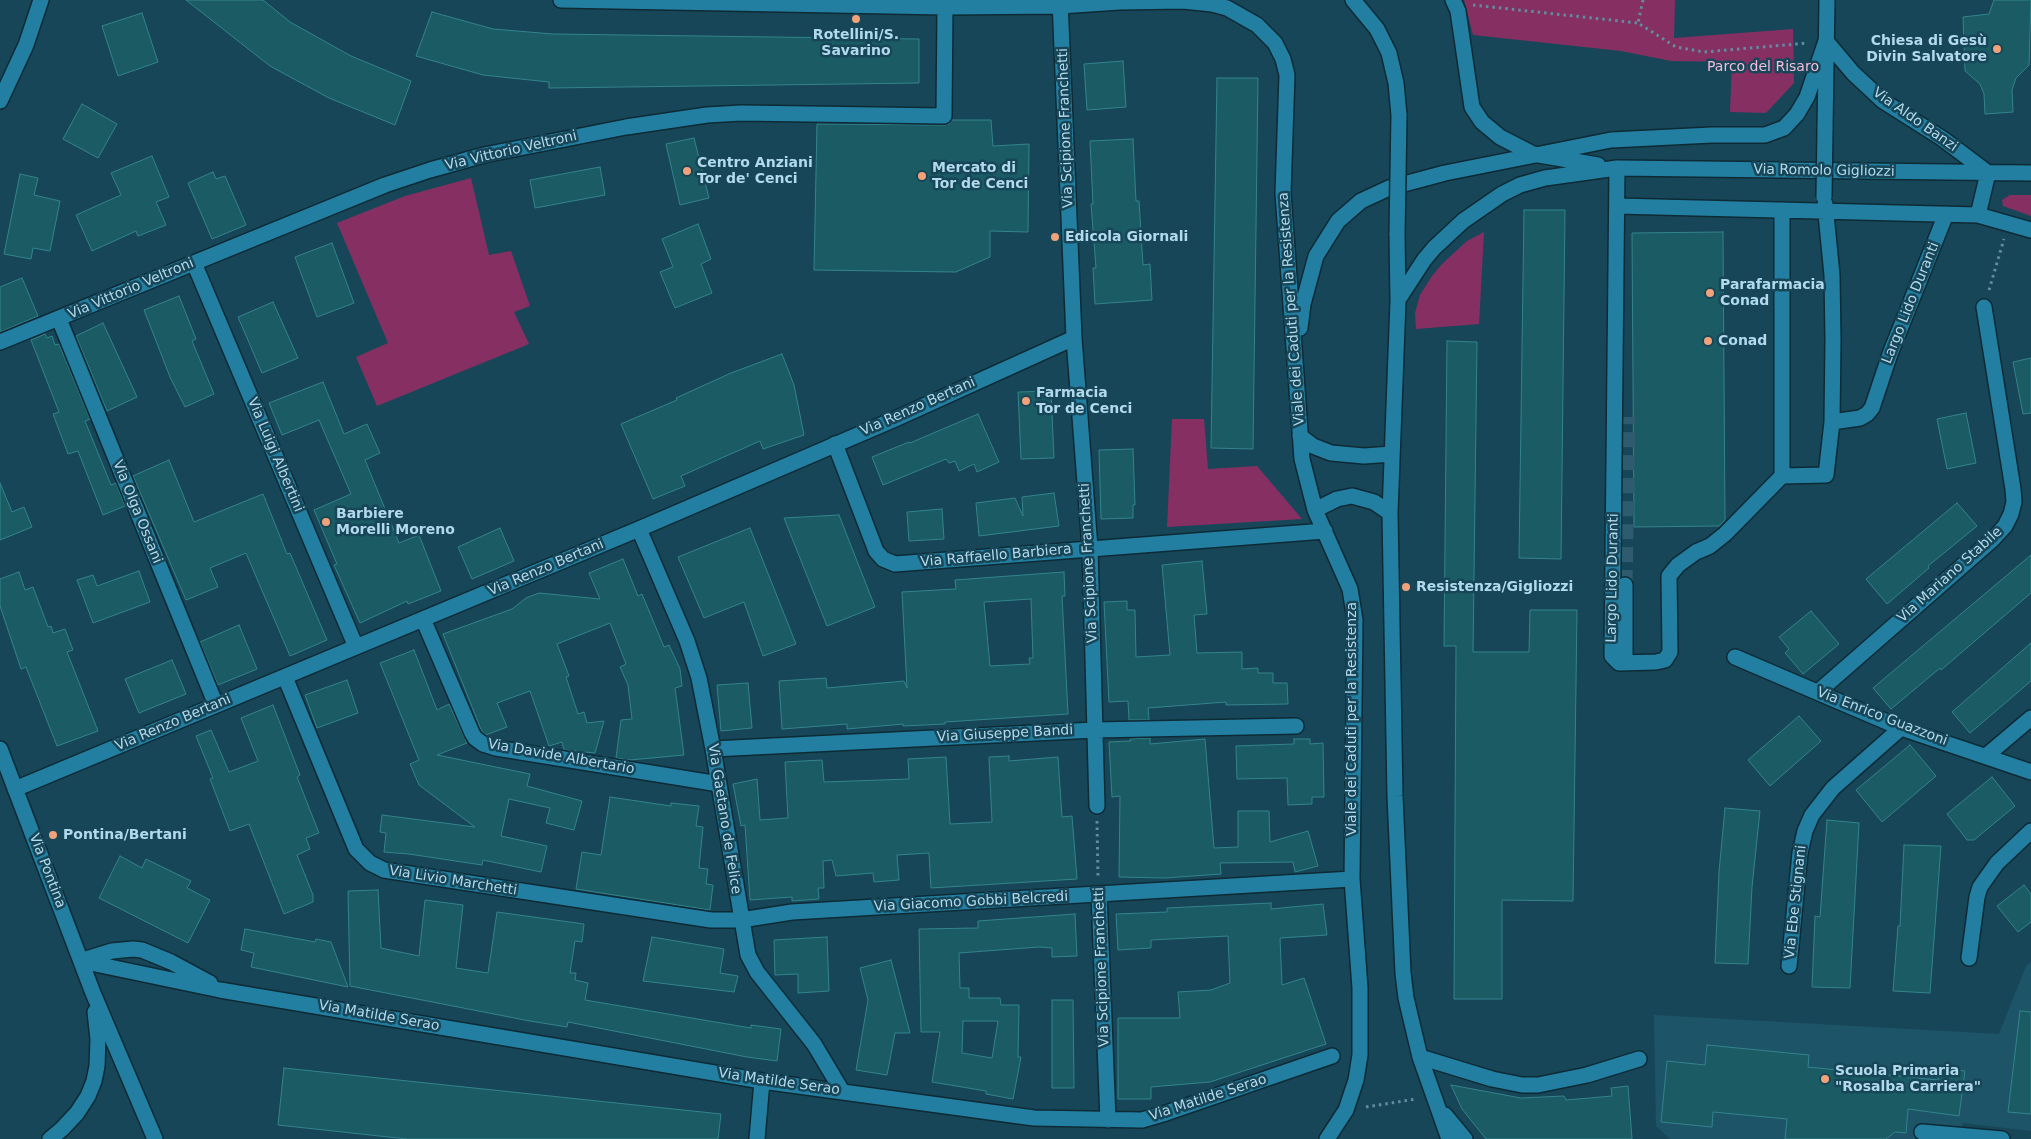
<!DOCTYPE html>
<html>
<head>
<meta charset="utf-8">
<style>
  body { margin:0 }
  canvas { display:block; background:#174658 }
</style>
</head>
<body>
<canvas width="2031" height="1139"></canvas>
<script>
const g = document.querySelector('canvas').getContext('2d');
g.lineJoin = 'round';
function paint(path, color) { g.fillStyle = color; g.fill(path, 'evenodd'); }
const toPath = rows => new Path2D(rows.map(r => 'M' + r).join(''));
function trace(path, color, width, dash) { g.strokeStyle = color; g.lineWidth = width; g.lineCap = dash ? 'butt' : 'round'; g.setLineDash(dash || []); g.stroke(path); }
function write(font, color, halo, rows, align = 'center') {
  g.font = font + ' "DejaVu Sans",sans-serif'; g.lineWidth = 5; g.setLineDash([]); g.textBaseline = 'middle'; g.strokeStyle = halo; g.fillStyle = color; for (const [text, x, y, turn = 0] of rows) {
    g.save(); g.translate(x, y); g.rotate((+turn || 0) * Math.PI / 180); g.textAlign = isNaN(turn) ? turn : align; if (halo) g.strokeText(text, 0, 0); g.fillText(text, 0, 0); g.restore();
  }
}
const built = toPath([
  [2031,962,2031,1131,1963,1123,1959,1139,1670,1139,1656,1126,1654,1015,1999,1034,2026,966]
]);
const green = toPath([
  [1464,0,1675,0,1674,38,1793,29,1794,83,1766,113,1730,112,1732,62,1671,61,1621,51,1473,35],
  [471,178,489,255,511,251,530,306,514,312,529,344,377,406,356,357,388,343,337,223,405,196],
  [2010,195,2031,195,2031,216,2003,206,2002,200],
  [1484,232,1479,324,1416,329,1415,313,1420,295,1432,276,1442,264,1467,241],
  [1172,419,1204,419,1208,469,1257,466,1302,519,1167,527]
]);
const building = toPath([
  [186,0,263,0,290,22,351,56,411,81,395,125,329,98,270,66,186,0],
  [1994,0,2031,0,2029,65,2016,78,2012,90,2013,112,1985,114,1984,94,1980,84,1965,71,1963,17,1989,14,1994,0],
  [432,12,493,29,553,34,919,39,919,83,549,88,549,82,483,75,416,56,432,12],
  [142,13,158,62,118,76,102,26,142,13],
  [1123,61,1126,107,1087,110,1084,64,1123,61],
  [1217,78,1258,78,1253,449,1211,448,1217,78],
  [82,104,117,124,98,158,63,139,82,104],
  [952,120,991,120,993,146,1029,144,1028,232,990,231,990,257,956,272,814,270,817,124,944,125,949,124,952,120],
  [694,138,709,198,680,205,666,144,694,138],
  [1133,139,1136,201,1139,201,1143,265,1150,264,1152,300,1095,304,1093,268,1096,268,1091,204,1093,204,1090,141,1133,139],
  [152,156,169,197,156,202,166,225,138,236,136,231,92,251,76,215,121,195,111,173,152,156],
  [600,167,605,195,535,208,530,180,600,167],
  [213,172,216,179,225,176,246,225,212,239,188,183,213,172],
  [20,174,38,178,34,195,60,201,50,251,33,248,31,259,4,254,20,174],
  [1524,210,1565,210,1561,559,1519,558,1524,210],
  [698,224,711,259,701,264,712,293,675,308,660,272,673,267,662,239,698,224],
  [1723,232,1725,520,1719,526,1634,527,1632,233,1723,232],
  [332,243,354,303,317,317,295,257,332,243],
  [22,278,38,316,0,332,0,287,22,278],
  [179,296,196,339,192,341,214,394,185,407,170,377,144,310,179,296],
  [273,302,298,358,262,373,238,317,273,302],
  [103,323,137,397,107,411,76,336,103,323],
  [45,334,47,338,52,336,55,345,59,344,90,419,85,421,111,485,116,483,125,506,103,515,78,451,68,454,53,414,59,412,31,340,45,334],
  [1447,341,1477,342,1473,652,1529,652,1530,610,1577,610,1573,901,1502,900,1502,999,1454,999,1456,646,1444,646,1447,341],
  [782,354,794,385,804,435,763,449,760,441,681,476,685,486,653,499,621,424,677,400,676,398,731,373,782,354],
  [2031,358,2031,413,2023,414,2013,362,2031,358],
  [323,382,344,434,367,424,380,453,365,460,399,543,419,535,441,591,408,604,407,601,360,623,334,565,337,564,314,510,351,494,319,420,282,435,269,403,323,382],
  [1051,391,1054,458,1021,459,1018,392,1051,391],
  [1966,413,1976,463,1947,469,1937,419,1966,413],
  [978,414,999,462,977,472,974,464,959,471,955,461,949,463,946,459,883,485,872,457,909,442,910,443,978,414],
  [1133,449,1135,505,1133,505,1133,518,1101,519,1099,450,1133,449],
  [169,460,194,522,263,494,287,554,290,553,327,640,290,656,246,553,210,568,218,587,186,600,133,476,169,460],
  [0,483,12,512,24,507,32,527,0,540,0,483],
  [1054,493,1059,526,979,536,976,503,1015,498,1023,516,1022,497,1054,493],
  [1957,503,1977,526,1928,566,1929,568,1887,604,1866,579,1957,503],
  [942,509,944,539,909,541,907,512,942,509],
  [839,515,875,607,827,626,784,518,839,515],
  [500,528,514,561,472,579,458,547,500,528],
  [750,528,796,644,763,656,744,602,704,618,678,557,750,528],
  [2031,555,2031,593,1941,670,1940,668,1891,709,1873,688,2031,555],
  [623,559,638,596,642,594,664,647,669,645,680,669,682,686,675,688,684,755,630,760,616,758,621,720,632,719,628,685,620,667,626,664,610,623,557,644,569,676,566,677,578,714,584,712,587,723,604,721,595,753,564,750,562,742,549,746,530,691,497,703,507,727,486,735,482,732,443,634,512,609,526,598,539,593,600,599,589,573,623,559],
  [1202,561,1207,614,1194,615,1197,653,1242,652,1242,669,1258,668,1258,673,1273,673,1273,683,1287,683,1288,704,1226,705,1226,702,1148,708,1149,720,1129,720,1128,701,1109,702,1104,602,1127,601,1127,610,1135,610,1136,657,1170,655,1162,565,1202,561],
  [139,571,150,602,93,623,77,580,93,575,97,586,139,571],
  [19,572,25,590,33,587,48,627,51,626,53,633,65,629,73,650,67,652,98,731,57,746,26,667,21,669,0,606,0,579,19,572],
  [1064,572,1065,596,1062,596,1068,714,945,722,945,724,903,726,903,724,847,729,847,724,782,729,779,681,826,678,827,688,904,681,907,688,902,592,956,589,955,580,1064,572],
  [1031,599,1033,658,1029,658,1030,664,990,666,984,602,1031,599],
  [1811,611,1839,644,1803,674,1785,653,1789,649,1779,637,1811,611],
  [239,625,257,669,218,685,200,642,239,625],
  [2031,643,2031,681,1970,733,1952,712,2031,643],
  [414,650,437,710,449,704,467,743,437,755,530,774,527,786,582,801,574,830,546,823,550,808,509,799,501,836,547,846,541,872,483,860,482,865,409,854,384,852,386,833,380,832,382,815,475,827,419,785,410,764,419,760,380,663,414,650],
  [172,660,186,694,139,713,125,679,172,660],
  [347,680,358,713,317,728,305,695,347,680],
  [748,683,752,728,721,731,717,685,748,683],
  [273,705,300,775,297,777,319,833,306,838,310,849,297,855,313,895,313,902,284,914,249,824,230,831,210,779,213,778,196,736,211,730,229,772,258,761,241,718,273,705],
  [1799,716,1821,741,1770,786,1748,760,1799,716],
  [1150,738,1150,744,1205,739,1214,848,1238,847,1238,811,1269,811,1270,842,1308,831,1318,866,1295,872,1293,862,1220,863,1221,874,1165,878,1119,877,1120,796,1112,797,1109,742,1131,741,1130,739,1150,738],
  [1294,739,1310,739,1310,744,1323,743,1324,797,1312,797,1312,804,1288,805,1287,778,1237,779,1236,746,1294,744,1294,739],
  [1910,745,1936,776,1882,822,1856,790,1910,745],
  [1009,756,1009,761,1058,757,1062,817,1072,816,1077,879,931,888,929,853,897,855,899,880,874,882,873,873,836,876,832,860,823,861,824,888,818,888,819,899,792,901,792,897,750,900,745,825,741,826,733,784,757,779,760,820,788,818,785,762,822,760,824,782,909,779,908,759,946,757,950,824,992,822,989,757,1009,756],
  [1992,777,2015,806,1974,840,1967,840,1947,814,1992,777],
  [610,797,671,806,671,803,699,806,696,826,703,827,699,868,708,869,706,884,713,885,710,910,576,889,582,852,601,855,610,797],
  [1725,808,1760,811,1752,887,1748,964,1715,963,1719,872,1725,808],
  [1827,820,1859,823,1850,988,1812,987,1815,916,1820,917,1827,820],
  [1904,845,1941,846,1930,993,1893,991,1898,926,1900,926,1904,845],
  [120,856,142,868,146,859,191,881,187,888,210,900,188,943,99,898,120,856],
  [2024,885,2031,894,2031,922,2018,932,1997,906,2024,885],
  [378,890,381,948,419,956,425,900,463,905,456,968,488,973,497,912,584,924,582,942,575,941,570,973,576,973,575,980,588,983,585,1000,751,1028,751,1025,781,1029,777,1061,747,1057,568,1022,567,1027,530,1021,350,986,348,891,378,890],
  [1271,903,1271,909,1323,904,1327,935,1280,938,1282,985,1304,978,1326,1044,1210,1082,1151,1087,1151,1099,1118,1099,1118,1018,1180,1018,1178,992,1211,990,1230,983,1228,936,1151,940,1151,948,1118,950,1116,914,1167,912,1167,908,1271,903],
  [1075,914,1077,956,1052,957,1052,948,1039,947,959,953,960,988,969,988,969,998,1000,998,1001,1005,1019,1005,1018,1057,1021,1057,1013,1099,986,1094,986,1091,932,1082,940,1032,921,1032,919,929,978,928,978,921,1075,914],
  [963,1021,998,1021,992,1058,962,1053,963,1021],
  [245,929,315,942,316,939,331,942,348,987,251,967,254,953,241,950,245,929],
  [652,937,724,949,720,973,738,976,734,992,643,981,652,937],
  [827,937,829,991,798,993,798,974,775,975,774,940,827,937],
  [891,960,910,1033,895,1033,887,1075,856,1070,868,1000,860,968,891,960],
  [1052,1000,1073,1000,1074,1088,1052,1088,1052,1000],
  [2020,1011,2031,1012,2031,1114,2008,1112,2020,1011],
  [1707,1045,1809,1055,1808,1067,1938,1080,1940,1068,1965,1071,1959,1116,1908,1109,1906,1133,1895,1132,1886,1139,1785,1139,1787,1119,1713,1112,1712,1127,1661,1122,1667,1061,1705,1065,1707,1045],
  [284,1068,721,1114,718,1139,407,1139,278,1125,284,1068],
  [1451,1085,1521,1098,1564,1096,1566,1100,1612,1096,1611,1088,1628,1086,1632,1139,1486,1139,1462,1109,1451,1085]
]);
const minorTunnel = toPath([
  [1625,585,1628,417]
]);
const path = toPath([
  [1643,0,1638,23,1676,47,1704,52,1808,43],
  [1473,5,1638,23],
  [1989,290,2004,239],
  [1097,821,1098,878],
  [1366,1107,1416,1099]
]);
const minor = toPath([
  [561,0,945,7,1060,6,1119,2,1183,1,1212,4,1227,8,1257,25,1275,43,1283,59,1287,75,1283,193,1302,459,1315,510,1350,589,1355,620,1352,879,1360,988,1360,1055,1356,1080,1346,1110,1327,1139],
  [1060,0,1074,338,1090,548,1097,806],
  [1353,0,1377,29,1389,53,1396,83,1399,115],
  [1453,0,1458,11,1472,107,1482,122,1500,137,1533,154,1598,165],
  [1826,41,1853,73,1883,101,1943,139,1988,173],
  [0,101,26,45,41,0],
  [1825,129,1827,0],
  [1617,168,1612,656,1619,663,1656,662,1665,660,1670,652,1669,576,1678,565,1696,552,1710,546,1725,534,1782,476,1782,210],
  [1617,206,1978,215,1988,173],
  [1978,215,2031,230],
  [1397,234,1398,301,1390,513,1395,796,1403,973,1406,998,1420,1057,1449,1139],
  [194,263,356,647],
  [1398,300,1424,260,1434,248,1463,221,1502,194,1520,185,1545,178,1617,168,2031,173],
  [59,319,216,705],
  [1300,328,1303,304,1316,256,1338,221,1361,201,1389,188,1445,173,1611,140,1712,135,1765,135,1784,128,1797,114,1807,97,1826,41],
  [0,342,385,185,430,170,484,155,626,127,707,115,741,113,944,116,945,7],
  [1832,422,1860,418,1867,414,1872,408,1890,354,1946,214],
  [1300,436,1313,446,1331,453,1364,456,1392,454],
  [835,444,876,551,883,559,895,564,1325,531],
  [1782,476,1826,475,1832,422,1833,340,1832,275,1825,204],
  [1315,510,1337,499,1352,496,1374,502,1390,513],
  [639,529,687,641,699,678,713,749,748,955,757,972,814,1044,842,1091],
  [423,619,472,733,475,738,483,744,496,748,719,784],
  [1735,657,1901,728,2031,772],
  [1625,663,1625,585],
  [285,677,356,849,370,863,384,870,711,920,741,920,792,912,1352,879],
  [1818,692,1993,539,2005,526,2011,514,2014,502,2013,489,1984,307],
  [0,749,93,993,155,1139],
  [713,749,1095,730,1296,726],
  [1986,756,2031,718],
  [15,789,639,529,895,419,1074,338],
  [1099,894,1108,1120],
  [1969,958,1977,897,1980,887,1997,863,2031,831],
  [83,960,112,951,133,949,142,950,171,962,210,983],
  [81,961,220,990,762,1081,1034,1118,1142,1120,1166,1113,1332,1056],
  [1789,966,1800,853,1805,831,1812,815,1833,788,1901,728],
  [1420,1057,1492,1079,1522,1085,1538,1085,1587,1075,1639,1059],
  [1445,1115,1465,1139],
  [1922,1132,2002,1139],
  [50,1139,62,1129,77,1113,88,1096,94,1081,97,1066,98,1039,95,1012],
  [757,1139,762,1081]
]);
const minorBridge = toPath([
  [1824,197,1825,129],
  [1397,234,1399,115]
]);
const markers = [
  [856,19,5,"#f0a27a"],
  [1997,49,5,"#f0a27a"],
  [687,171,5,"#f0a27a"],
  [922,176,5,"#f0a27a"],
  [1055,237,5,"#f0a27a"],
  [1710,293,5,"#f0a27a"],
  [1708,341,5,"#f0a27a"],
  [1026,401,5,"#f0a27a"],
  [326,522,5,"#f0a27a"],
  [1406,587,5,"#f0a27a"],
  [53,835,5,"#f0a27a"],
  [1825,1079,5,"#f0a27a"]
];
const poiNames = [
  ["Rotellini/S.",856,35,"center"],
  ["Savarino",856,51,"center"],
  ["Chiesa di Gesù",1987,41,"right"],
  ["Divin Salvatore",1987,57,"right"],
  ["Centro Anziani",697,163],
  ["Tor de' Cenci",697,179],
  ["Mercato di",932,168],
  ["Tor de Cenci",932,184],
  ["Edicola Giornali",1065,237],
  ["Parafarmacia",1720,285],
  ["Conad",1720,301],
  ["Conad",1718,341],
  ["Farmacia",1036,393],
  ["Tor de Cenci",1036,409],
  ["Barbiere",336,514],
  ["Morelli Moreno",336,530],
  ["Resistenza/Gigliozzi",1416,587],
  ["Pontina/Bertani",63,835],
  ["Scuola Primaria",1835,1071],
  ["\"Rosalba Carriera\"",1835,1087]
];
const parkNames = [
  ["Parco del Risaro",1763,67]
];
const streetNames = [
  ["Via Aldo Banzi",1915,120,35],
  ["Via Scipione Franchetti",1066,128,-92],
  ["Via Vittorio Veltroni",511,151,-13],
  ["Via Romolo Gigliozzi",1824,171,1],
  ["Via Vittorio Veltroni",131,289,-23],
  ["Largo Lido Duranti",1911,303,-68],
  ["Viale dei Caduti per la Resistenza",1292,309,-94],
  ["Via Renzo Bertani",918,407,-24],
  ["Via Luigi Albertini",275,455,67],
  ["Via Olga Ossani",137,512,68],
  ["Via Raffaello Barbiera",996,556,-5],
  ["Via Scipione Franchetti",1089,563,-93],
  ["Via Renzo Bertani",546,568,-23],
  ["Via Mariano Stabile",1950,575,-42],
  ["Largo Lido Duranti",1613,578,-89],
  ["Via Enrico Guazzoni",1882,717,21],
  ["Viale dei Caduti per la Resistenza",1352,719,-90],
  ["Via Renzo Bertani",173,723,-23],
  ["Via Giuseppe Bandi",1005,734,-3],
  ["Via Davide Albertario",561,757,10],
  ["Via Gaetano de Felice",724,819,81],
  ["Via Pontina",47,871,69],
  ["Via Livio Marchetti",453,881,9],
  ["Via Giacomo Gobbi Belcredi",971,902,-3],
  ["Via Ebe Stignani",1796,902,-84],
  ["Via Scipione Franchetti",1102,967,-92],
  ["Via Matilde Serao",379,1016,10],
  ["Via Matilde Serao",779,1082,8],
  ["Via Matilde Serao",1208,1098,-18]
];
paint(built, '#1e5468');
paint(green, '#862f63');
paint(building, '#1b5c64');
trace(building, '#33838d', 1);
trace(minorTunnel, '#2e5c6e', 15, [15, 8]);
trace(minor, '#0e2a35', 18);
trace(path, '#628d9f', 3, [2.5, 4]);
trace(minor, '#227fa1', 15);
trace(minorBridge, '#0e2a35', 18, []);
trace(minorBridge, '#227fa1', 15);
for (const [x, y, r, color] of markers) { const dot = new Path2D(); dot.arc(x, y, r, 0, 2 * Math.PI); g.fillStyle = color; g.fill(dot); trace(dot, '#174658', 2); }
write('bold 14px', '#b2daec', '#174658', poiNames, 'left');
write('14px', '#f7bdda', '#174658', parkNames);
write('14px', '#b2daec', '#174658', streetNames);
</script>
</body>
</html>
